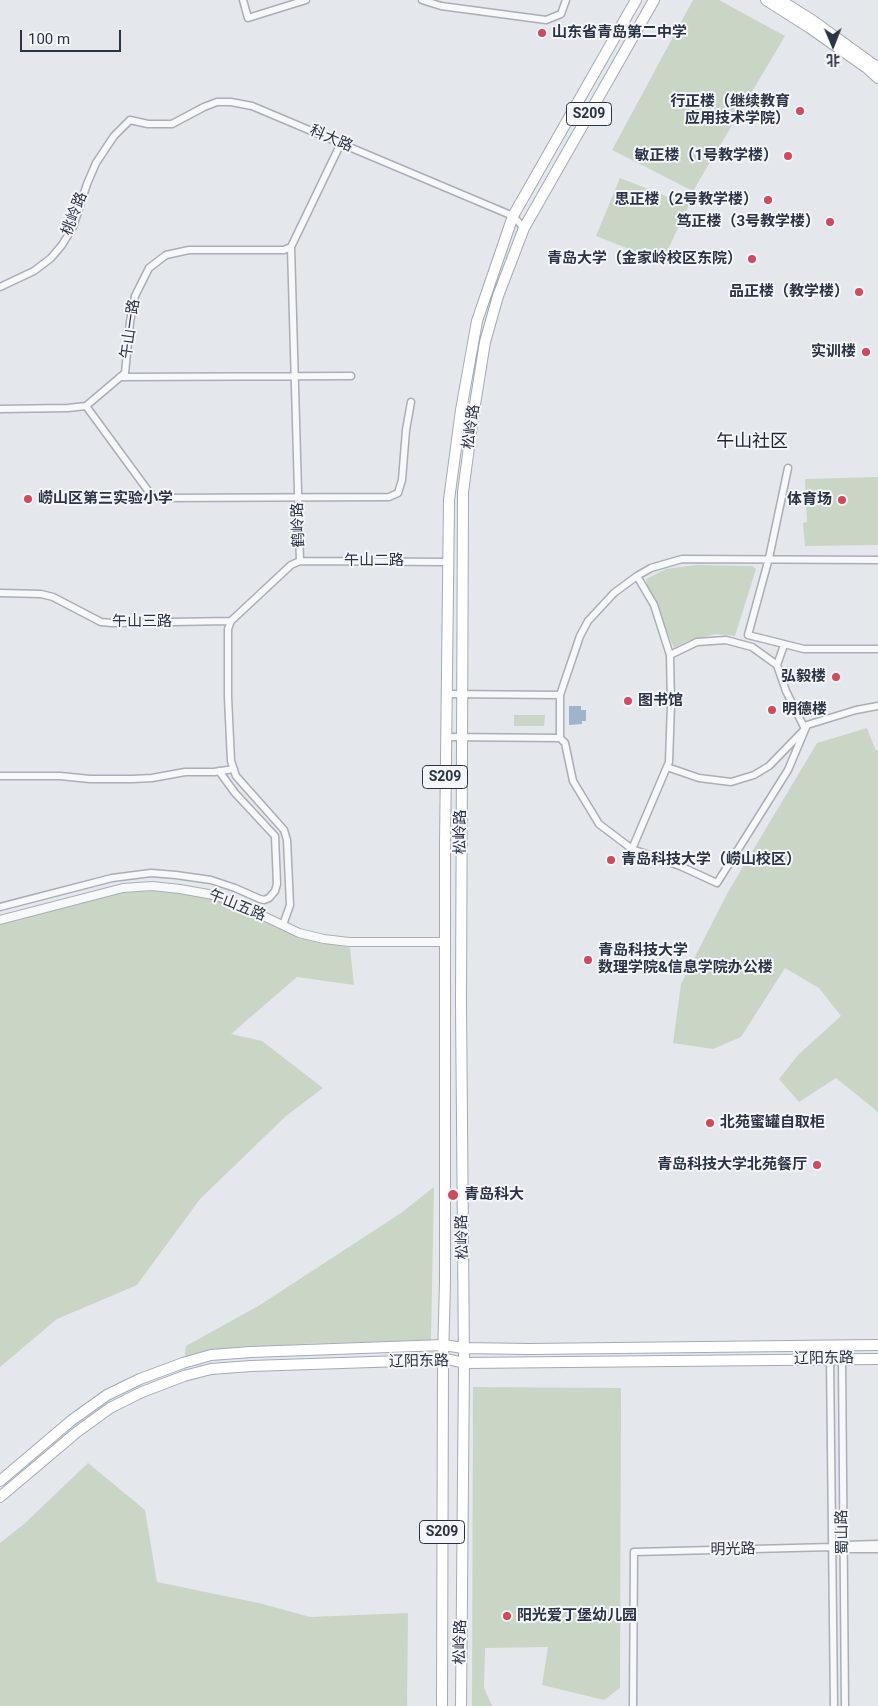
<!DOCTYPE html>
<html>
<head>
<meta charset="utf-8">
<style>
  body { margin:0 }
  #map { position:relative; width:878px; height:1706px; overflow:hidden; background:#e4e7ec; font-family:Roboto,"Noto Sans SC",sans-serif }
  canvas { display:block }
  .north { position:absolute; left:808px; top:20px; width:50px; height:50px; -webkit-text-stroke:4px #f4f6f9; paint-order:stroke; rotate:179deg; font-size:14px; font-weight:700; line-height:20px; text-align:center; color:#2b3445 }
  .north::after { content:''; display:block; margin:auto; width:18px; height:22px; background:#2b3445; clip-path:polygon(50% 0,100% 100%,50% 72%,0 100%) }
  .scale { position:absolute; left:20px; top:30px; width:101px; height:22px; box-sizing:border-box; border:2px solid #2b3445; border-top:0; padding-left:6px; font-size:15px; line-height:18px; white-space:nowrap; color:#2b3445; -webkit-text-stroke:4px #f4f6f9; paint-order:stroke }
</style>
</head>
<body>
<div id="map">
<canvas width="878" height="1706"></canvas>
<div class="north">北</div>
<div class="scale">100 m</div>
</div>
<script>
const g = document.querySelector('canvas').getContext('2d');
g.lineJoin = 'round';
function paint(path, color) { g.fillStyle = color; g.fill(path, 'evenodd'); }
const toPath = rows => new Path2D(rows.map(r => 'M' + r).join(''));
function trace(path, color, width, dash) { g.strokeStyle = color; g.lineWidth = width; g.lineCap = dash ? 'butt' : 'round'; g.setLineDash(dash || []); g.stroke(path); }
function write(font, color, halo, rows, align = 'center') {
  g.font = font + ' Roboto,"Noto Sans SC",sans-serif'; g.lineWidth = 4; g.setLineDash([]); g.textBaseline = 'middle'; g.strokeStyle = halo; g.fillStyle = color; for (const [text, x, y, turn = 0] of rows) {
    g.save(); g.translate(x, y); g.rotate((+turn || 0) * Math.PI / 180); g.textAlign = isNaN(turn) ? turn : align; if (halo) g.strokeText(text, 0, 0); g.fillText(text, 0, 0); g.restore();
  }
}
const green = toPath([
  [693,0,719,0,785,36,693,191,612,150],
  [620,178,689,205,662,262,596,236],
  [878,477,878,545,805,546,803,523,807,522,805,479],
  [696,565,752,566,756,569,735,636,716,634,688,641,674,648,647,586,646,579,666,569],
  [514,715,545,715,544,726,514,726],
  [867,728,875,749,878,751,878,1112,836,1078,799,1102,779,1079,799,1054,841,1016,819,988,785,968,741,1037,713,1049,673,1043,681,984,728,892,817,743],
  [155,891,198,895,235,905,267,923,290,933,318,942,350,948,354,985,297,977,231,1034,262,1041,323,1088,286,1116,200,1199,137,1285,57,1319,0,1367,0,924,123,892],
  [434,1187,431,1340,299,1344,185,1356,186,1346,260,1305,401,1213],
  [473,1387,621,1388,620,1688,604,1700,542,1685,548,1647,485,1648,484,1688,492,1706,472,1706],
  [88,1463,145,1510,157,1582,259,1603,310,1617,408,1613,407,1706,0,1706,0,1543,24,1524]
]);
const water = toPath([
  [569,706,581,706,581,710,586,710,586,721,582,721,582,724,569,725]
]);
const minor = toPath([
  [243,0,248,18,306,0],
  [422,0,441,6,546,20,561,14,566,0],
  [0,287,34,271,51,258,62,245,73,227,87,184,96,163,114,136,130,120,148,124,172,124,204,107,217,102,231,102,252,106,513,216,524,228],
  [120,377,351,376],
  [86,406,149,492,156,498,389,497,398,493,402,480,406,430,411,402],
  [0,409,68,408,86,406,125,373,130,322,135,296,149,268,166,255,189,250,284,250,291,247],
  [788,468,769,558,748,635,804,649,878,649],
  [878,560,682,559,651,568,637,576,614,593,588,621,580,636,560,695,560,738,565,743,573,781,599,824,632,849,680,866,717,883,788,770,807,725,856,710,878,706],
  [300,561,447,562],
  [0,593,41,594,53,597,101,622,112,623,231,621],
  [670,655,697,642,726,640,752,647,777,665],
  [446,694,560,695],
  [446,737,560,738],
  [667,767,699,778,731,782,754,775,769,766,805,729,786,691,777,665,784,645],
  [0,776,60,776,90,779,133,779,152,778,185,772,214,772,234,769],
  [632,849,669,762,671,704,670,655,654,605,637,576],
  [0,907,112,878,151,873,176,875,211,880,235,888,260,899,264,900,269,898,275,891,277,884,275,836,235,793,219,771],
  [283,925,290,905,287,840,284,830,236,776,231,761,228,697,228,629,231,621,291,565,300,561,291,247,341,143],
  [830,1359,834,1706],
  [842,1359,845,1706],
  [841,1549,878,1549],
  [633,1706,634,1552,832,1547,844,1545,878,1544]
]);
const tertiary = toPath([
  [0,920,123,888,152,886,180,889,208,894,230,900,299,933,324,939,349,942,445,942]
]);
const primary = toPath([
  [766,0,810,28,867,68,878,78],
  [780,0,812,20,878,68],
  [0,1481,72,1420,107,1395,140,1379,183,1363,211,1355,251,1352,444,1345,463,1348,529,1349,878,1345],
  [0,1497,77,1432,110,1408,142,1392,184,1376,211,1369,251,1366,402,1361,443,1358,464,1363,878,1359],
  [442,1706,443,1358,445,1282,445,845,449,500,461,410,477,321,513,216,636,0],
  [461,1706,464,1363,461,1003,463,492,473,417,485,342,498,296,524,228,654,0]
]);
const markers = [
  [542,33,5,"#d1495b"],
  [800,111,5,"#d1495b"],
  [788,156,5,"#d1495b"],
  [768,200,5,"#d1495b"],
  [830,222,5,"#d1495b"],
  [752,259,5,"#d1495b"],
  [859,292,5,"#d1495b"],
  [866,352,5,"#d1495b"],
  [28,499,5,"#d1495b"],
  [842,500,5,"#d1495b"],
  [836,677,5,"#d1495b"],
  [628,701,5,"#d1495b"],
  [772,710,5,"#d1495b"],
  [611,860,5,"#d1495b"],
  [588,960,5,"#d1495b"],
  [710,1123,5,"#d1495b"],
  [817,1165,5,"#d1495b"],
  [453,1195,6,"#d1495b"],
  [507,1616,5,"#d1495b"]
];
const shields = [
  [589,114,45],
  [445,777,45],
  [442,1532,45]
];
const shieldNames = [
  ["S209",589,114],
  ["S209",445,777],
  ["S209",442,1532]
];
const poiNames = [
  ["山东省青岛第二中学",552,33,"left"],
  ["行正楼（继续教育",790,102],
  ["应用技术学院）",790,119],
  ["敏正楼（1号教学楼）",778,156],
  ["思正楼（2号教学楼）",758,200],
  ["笃正楼（3号教学楼）",820,222],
  ["青岛大学（金家岭校区东院）",742,259],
  ["品正楼（教学楼）",849,292],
  ["实训楼",856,352],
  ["崂山区第三实验小学",38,499,"left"],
  ["体育场",832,500],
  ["弘毅楼",826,677],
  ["图书馆",638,701,"left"],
  ["明德楼",782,710,"left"],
  ["青岛科技大学（崂山校区）",621,860,"left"],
  ["青岛科技大学",598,951,"left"],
  ["数理学院&信息学院办公楼",598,968,"left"],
  ["北苑蜜罐自取柜",720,1123,"left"],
  ["青岛科技大学北苑餐厅",807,1165],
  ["青岛科大",464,1195,"left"],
  ["阳光爱丁堡幼儿园",517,1616,"left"]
];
const streetNames = [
  ["科大路",331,139,23],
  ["桃岭路",75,214,-69],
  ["午山一路",131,329,-82],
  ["松岭路",472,427,-82],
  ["鹤岭路",299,525,-92],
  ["午山二路",374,561],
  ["午山三路",142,622],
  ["松岭路",461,832,-90],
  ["午山五路",237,906,22],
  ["松岭路",463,1237,-91],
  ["辽阳东路",824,1359,-1],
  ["辽阳东路",419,1362,-1],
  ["蜀山路",843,1532,-91],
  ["明光路",733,1550,-1],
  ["松岭路",461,1642,-89]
];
const quarterNames = [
  ["午山社区",752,442]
];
paint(green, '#c9d6c5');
paint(water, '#9fb4cc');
trace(minor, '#a9aeb7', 9);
trace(tertiary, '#a9aeb7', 10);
trace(primary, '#a3abb8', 12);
trace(minor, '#f7f8fa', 6);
trace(tertiary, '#f7f8fa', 8);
trace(primary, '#fff', 10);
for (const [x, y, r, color] of markers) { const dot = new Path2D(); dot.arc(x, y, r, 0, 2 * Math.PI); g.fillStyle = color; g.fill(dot); trace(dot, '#f4f6f9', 2); }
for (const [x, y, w] of shields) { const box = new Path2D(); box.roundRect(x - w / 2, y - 11.5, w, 23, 4); g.fillStyle = '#f4f6f9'; g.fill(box); trace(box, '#2b3445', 1); }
write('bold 14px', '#2b3445', null, shieldNames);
write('bold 15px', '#2b3445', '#f4f6f9', poiNames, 'right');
write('15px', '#2b3445', '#f4f6f9', streetNames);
write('18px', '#1d2536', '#f4f6f9', quarterNames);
</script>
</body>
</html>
